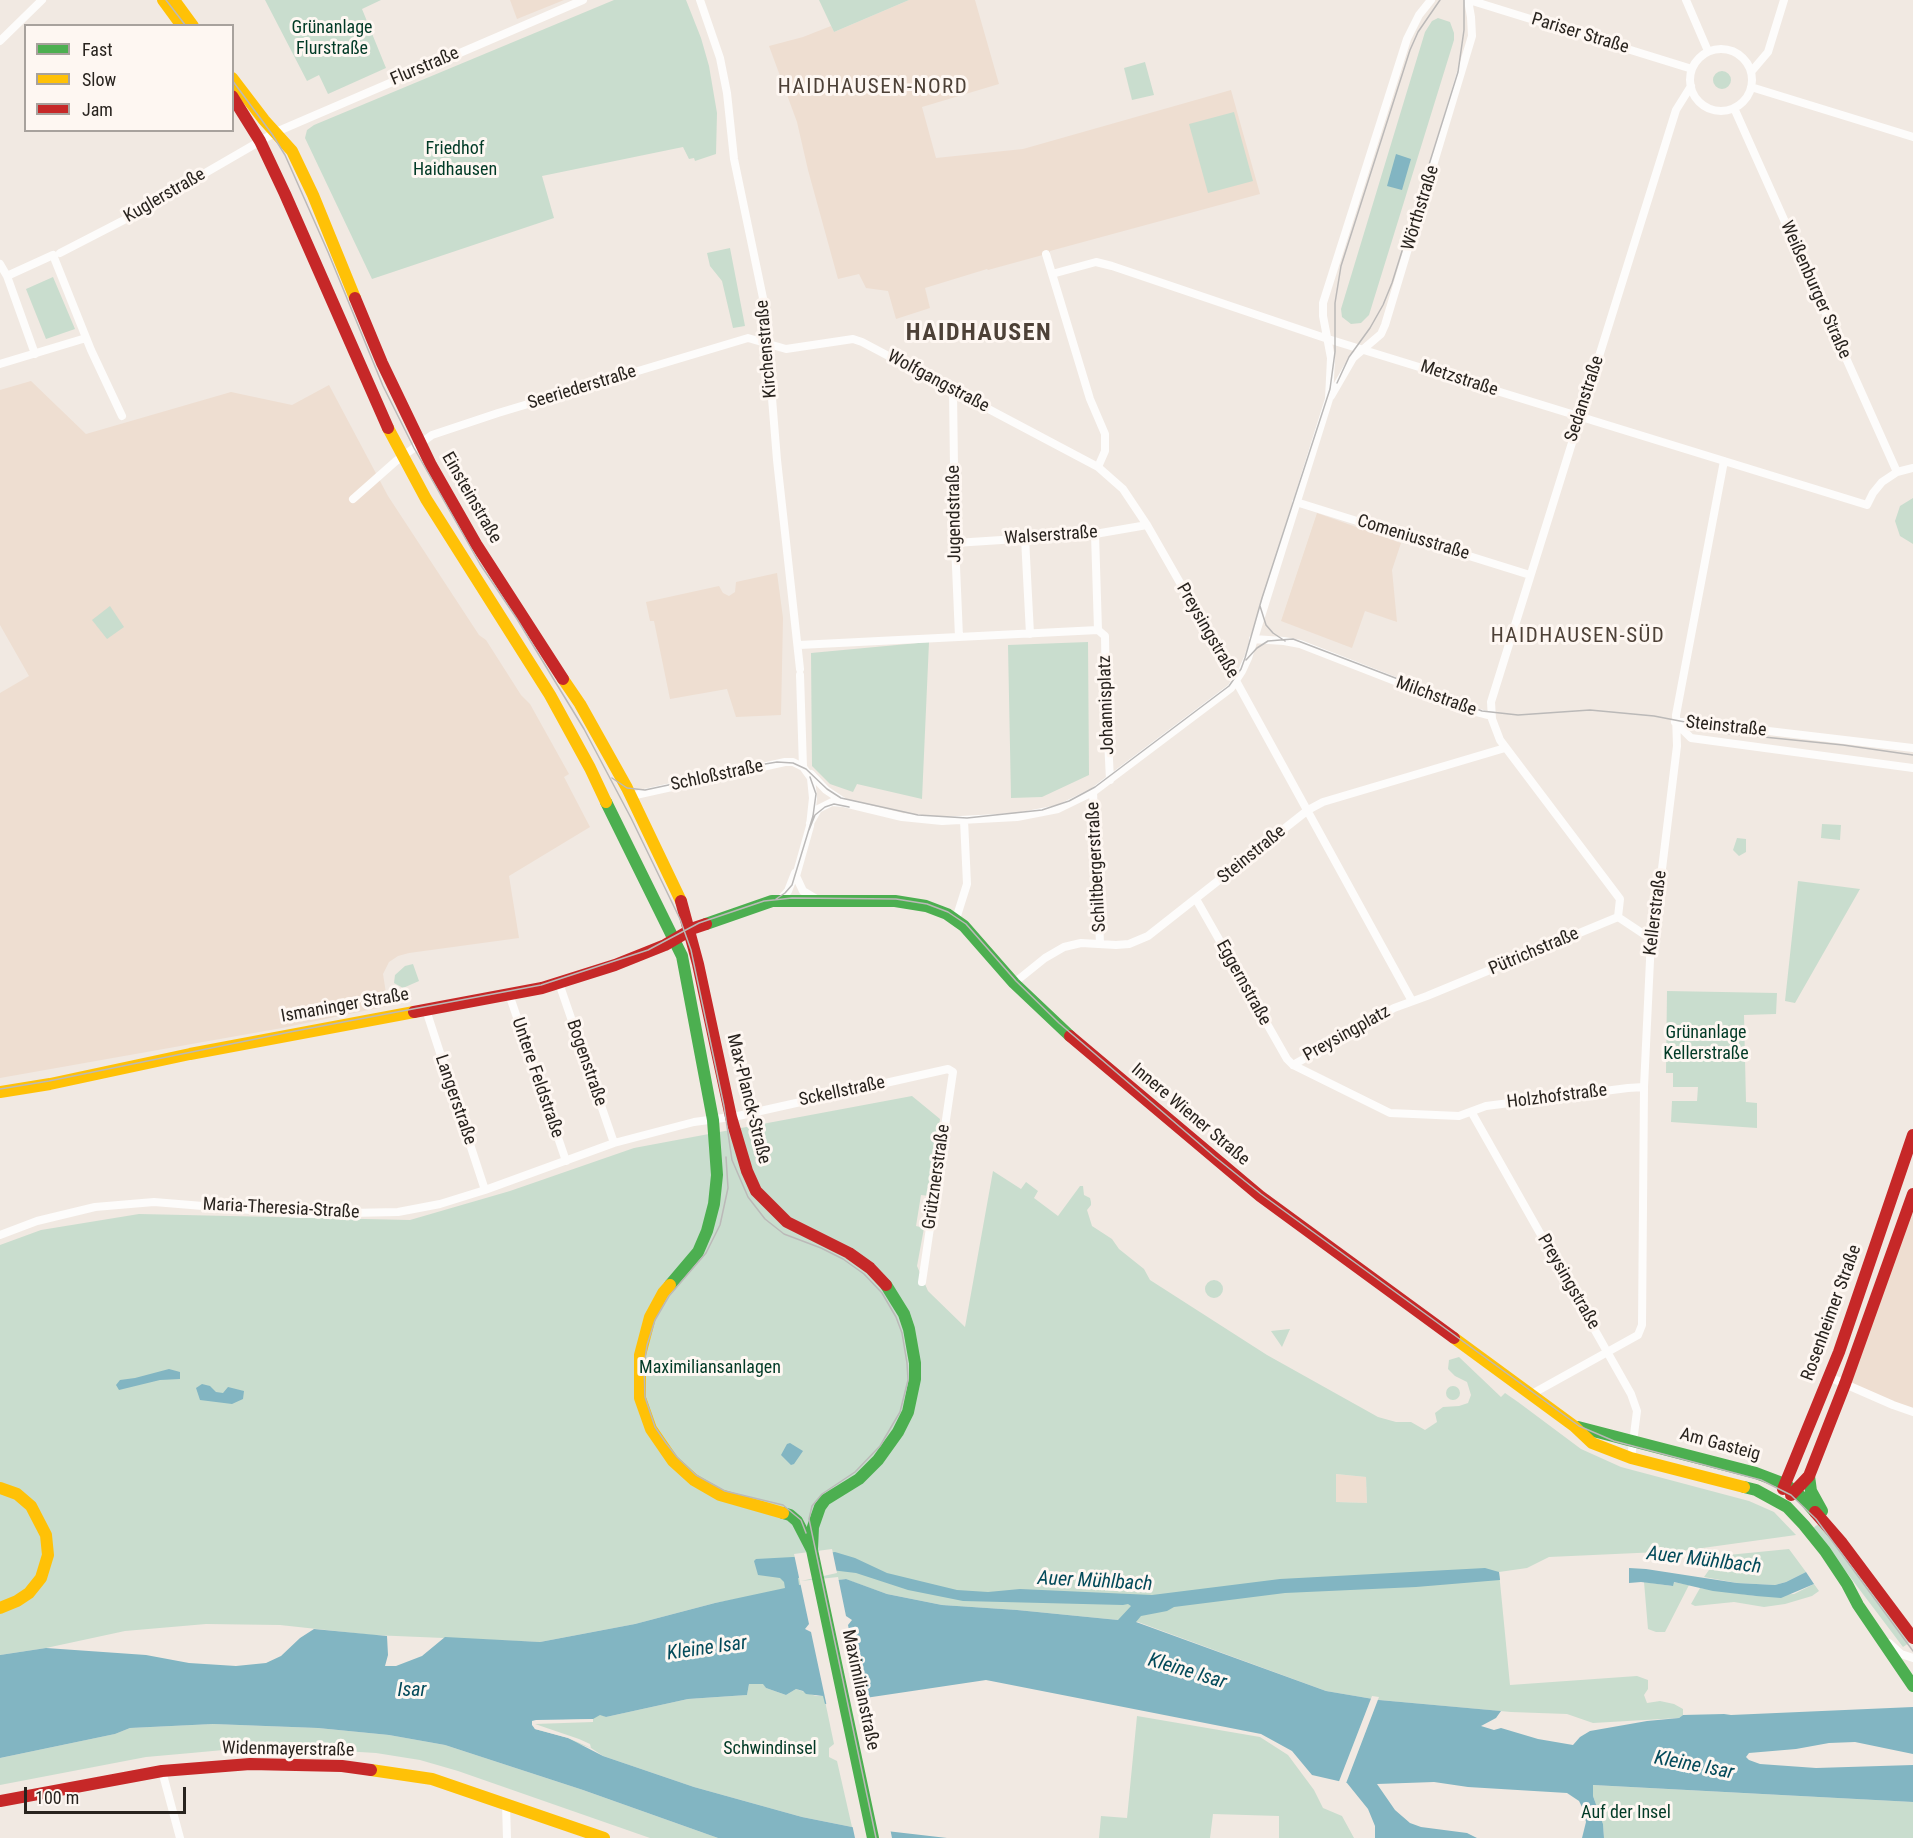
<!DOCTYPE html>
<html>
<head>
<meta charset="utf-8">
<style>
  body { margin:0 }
  #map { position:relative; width:1913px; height:1838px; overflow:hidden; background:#f1e9e2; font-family:"Roboto Condensed",sans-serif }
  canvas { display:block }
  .legend { position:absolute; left:24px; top:24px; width:210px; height:108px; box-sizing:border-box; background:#fef7f2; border:2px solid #a8a29d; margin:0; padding:8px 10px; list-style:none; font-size:18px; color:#28231e }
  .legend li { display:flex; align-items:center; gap:12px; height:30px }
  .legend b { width:30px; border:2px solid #a8a29d }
  .scale { position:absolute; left:24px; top:1787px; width:162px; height:27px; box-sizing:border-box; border:3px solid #28231e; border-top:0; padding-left:8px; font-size:18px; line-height:21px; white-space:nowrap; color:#28231e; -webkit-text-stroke:4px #fef7f2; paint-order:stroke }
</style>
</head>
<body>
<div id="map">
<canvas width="1913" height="1838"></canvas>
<ul class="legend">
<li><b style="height:8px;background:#4caf50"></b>Fast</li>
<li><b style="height:8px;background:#ffc107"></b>Slow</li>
<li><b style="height:8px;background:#c62828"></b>Jam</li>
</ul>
<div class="scale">100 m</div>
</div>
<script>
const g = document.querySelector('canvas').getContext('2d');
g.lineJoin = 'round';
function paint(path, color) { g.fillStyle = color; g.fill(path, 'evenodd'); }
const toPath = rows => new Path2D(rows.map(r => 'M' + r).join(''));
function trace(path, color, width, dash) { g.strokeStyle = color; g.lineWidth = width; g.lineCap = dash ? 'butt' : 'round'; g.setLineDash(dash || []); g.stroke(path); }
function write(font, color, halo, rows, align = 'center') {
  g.font = font + ' "Roboto Condensed",sans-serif'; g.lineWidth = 6; g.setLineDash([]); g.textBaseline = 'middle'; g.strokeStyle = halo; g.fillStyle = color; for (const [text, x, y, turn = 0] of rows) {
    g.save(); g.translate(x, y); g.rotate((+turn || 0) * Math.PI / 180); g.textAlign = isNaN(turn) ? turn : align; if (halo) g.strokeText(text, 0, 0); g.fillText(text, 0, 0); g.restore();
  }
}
const built = toPath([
  [510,0,564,0,517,19],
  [909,0,975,0,999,84,922,107,936,158,1023,149,1231,90,1260,194,1050,251,1050,253,988,270,987,269,925,288,930,308,896,319,888,291,866,288,859,274,838,279,808,170,797,122,769,46,803,37,831,26,834,32],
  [31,381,86,434,231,392,292,405,329,385,388,496,479,635,486,640,521,695,530,704,569,774,564,777,590,827,509,876,519,938,409,953,398,956,389,962,383,974,388,1006,282,1028,0,1078,0,693,29,676,0,625,0,390],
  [1317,513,1401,543,1392,570,1397,622,1365,611,1352,648,1281,621],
  [777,573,783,618,781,715,736,717,727,689,670,699,654,621,650,621,646,602,719,586,723,593,729,596,735,592,736,582],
  [1913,1187,1913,1413,1842,1379],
  [1336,1474,1366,1477,1367,1503,1336,1502]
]);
const green = toPath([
  [265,0,381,0,362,9,386,68,328,94,319,75,307,81],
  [614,0,686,0,701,38,709,66,717,113,716,154,695,161,694,158,689,159,683,147,542,176,554,218,372,279,305,138,307,130,314,125],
  [819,0,909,0,834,32],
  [1438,18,1450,22,1454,33,1454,40,1369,315,1361,323,1351,324,1342,317,1341,309,1425,32,1432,21],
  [1145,62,1154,95,1132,100,1124,68],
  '1713 80a9 9 0 1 1 18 0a9 9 0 1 1-18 0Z',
  [1234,112,1253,181,1208,193,1189,124],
  [730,248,745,326,733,328,722,281,710,266,707,253],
  [53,277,75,329,46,339,26,289],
  [1913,498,1913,544,1900,536,1895,521,1900,506],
  [110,606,124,627,107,639,92,620],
  [929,642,922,799,857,784,853,792,830,784,812,766,811,653],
  [1088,642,1089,775,1042,797,1011,798,1008,645],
  [1822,824,1841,825,1840,840,1821,838],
  [1737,838,1746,839,1746,852,1739,856,1733,850],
  [1798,881,1860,889,1795,1003,1785,1001],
  [413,964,419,981,403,988,394,983,395,975,405,966],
  [1667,991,1777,993,1776,1014,1744,1015,1746,1102,1757,1103,1757,1128,1671,1122,1672,1101,1697,1101,1698,1087,1673,1087,1673,1073,1666,1073],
  [912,1096,940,1119,929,1196,921,1195,916,1226,924,1228,917,1266,928,1291,965,1327,993,1171,1021,1189,1026,1182,1038,1191,1034,1198,1058,1216,1080,1186,1083,1186,1084,1195,1090,1198,1091,1202,1091,1205,1087,1210,1092,1226,1112,1239,1119,1249,1144,1269,1150,1280,1267,1355,1378,1417,1396,1422,1411,1422,1425,1430,1437,1422,1435,1413,1443,1407,1459,1406,1468,1403,1471,1395,1467,1382,1455,1376,1448,1369,1449,1360,1459,1357,1501,1397,1505,1393,1518,1402,1581,1449,1621,1467,1749,1501,1774,1512,1796,1535,1681,1551,1549,1557,1527,1568,1499,1572,1510,1685,1637,1676,1648,1680,1648,1689,1644,1695,1647,1703,1660,1701,1674,1704,1683,1709,1683,1715,1679,1718,1593,1723,1567,1714,1511,1712,1379,1700,1326,1691,1138,1622,1017,1610,942,1605,887,1594,845,1579,715,1603,635,1624,540,1642,372,1635,280,1625,206,1624,125,1631,46,1648,0,1655,0,1245,41,1230,139,1214,410,1220,510,1191,634,1148],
  [1336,1474,1366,1477,1367,1503,1336,1502],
  '1205 1289a9 9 0 1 1 18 0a9 9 0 1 1-18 0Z',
  [1290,1329,1282,1347,1271,1331],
  '1446 1393a7 7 0 1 1 14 0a7 7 0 1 1-14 0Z',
  [1820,1523,1898,1626,1909,1643,1903,1647,1813,1528],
  [1789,1549,1806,1572,1786,1582,1775,1585,1737,1583,1704,1577,1716,1560,1728,1555],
  [1644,1582,1672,1586,1673,1582,1689,1585,1665,1632,1656,1632,1648,1629],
  [1814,1584,1819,1591,1812,1596,1785,1604,1764,1607,1734,1602,1695,1606,1691,1604,1700,1588,1756,1596,1794,1594],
  [749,1684,764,1684,766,1688,786,1695,796,1689,816,1696,824,1696,834,1744,829,1748,829,1757,837,1761,852,1827,802,1817,694,1787,603,1756,591,1748,535,1729,532,1721,600,1714,606,1717,688,1699,747,1695],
  [1137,1716,1260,1737,1288,1755,1314,1790,1323,1808,1342,1816,1354,1838,1279,1838,1279,1816,1213,1814,1210,1838,1099,1838,1101,1816,1127,1818],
  [213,1724,318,1728,389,1735,445,1745,583,1790,718,1838,650,1838,458,1771,420,1760,376,1753,294,1748,245,1748,191,1753,146,1757,0,1785,0,1758,115,1734,130,1728],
  [1592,1785,1913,1802,1913,1838,1604,1838,1603,1824,1593,1796]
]);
const water = toPath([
  [1396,154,1411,159,1402,190,1387,186],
  [169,1369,180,1372,180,1379,160,1380,119,1390,116,1385,120,1380,135,1378],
  [202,1384,210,1386,216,1392,223,1393,228,1387,244,1391,243,1399,232,1404,200,1400,196,1388],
  [790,1443,803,1451,794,1464,791,1465,781,1455,787,1444],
  [835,1552,855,1558,887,1573,957,1590,988,1592,1020,1589,1152,1595,1280,1579,1485,1568,1499,1572,1500,1580,1416,1587,1285,1593,1174,1607,1167,1611,1141,1616,1136,1622,1326,1691,1379,1700,1501,1711,1496,1718,1481,1726,1494,1730,1501,1728,1538,1739,1573,1745,1580,1737,1590,1731,1647,1721,1679,1718,1683,1715,1724,1714,1731,1715,1913,1707,1913,1754,1855,1742,1829,1743,1796,1749,1749,1753,1746,1757,1749,1760,1760,1764,1816,1768,1913,1765,1913,1802,1593,1785,1593,1796,1603,1824,1604,1838,1582,1838,1586,1822,1583,1809,1579,1801,1567,1793,1468,1787,1434,1782,1377,1784,1395,1810,1410,1823,1421,1827,1467,1833,1477,1838,1505,1838,1375,1838,1375,1826,1368,1809,1347,1783,1312,1775,1292,1751,1261,1734,986,1680,825,1704,823,1696,806,1694,803,1691,796,1689,786,1695,766,1688,763,1684,749,1684,747,1695,688,1699,606,1717,600,1715,593,1719,532,1721,535,1729,568,1738,603,1756,694,1787,802,1817,852,1827,947,1838,718,1838,583,1790,445,1745,389,1735,318,1728,213,1724,130,1728,115,1734,0,1758,0,1655,46,1648,146,1655,189,1663,236,1666,266,1663,281,1656,300,1638,314,1629,387,1636,388,1655,385,1666,396,1666,422,1656,445,1637,540,1642,635,1624,715,1603,785,1588,784,1582,780,1578,758,1575,754,1561,756,1559,793,1557],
  [831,1570,856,1573,908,1590,963,1601,1123,1605,1128,1604,1131,1606,1118,1620,1017,1610,942,1605,887,1594,846,1579,799,1585,798,1578],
  [1629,1568,1646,1569,1737,1583,1775,1585,1786,1582,1806,1572,1814,1584,1781,1598,1756,1596,1713,1591,1674,1582,1673,1586,1641,1582,1629,1583]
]);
const pier = toPath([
  [832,1549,837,1573,801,1581,838,1577,846,1616,852,1620,848,1625,863,1702,827,1707,811,1632,805,1629,809,1624,794,1554],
  [1372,1696,1379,1697,1345,1786,1338,1784],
  [593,1719,593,1722,535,1724,579,1739,590,1744,591,1748,568,1738,535,1729,532,1725,532,1721,536,1720],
  [852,1824,890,1828,892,1838,855,1838]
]);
const street = toPath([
  [700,0,720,58,727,93,734,159,768,322,769,361,777,460,800,669],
  [1469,0,1692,69],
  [1686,0,1708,51],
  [0,41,42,0],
  '1690 80a31 31 0 1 1 62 0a31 31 0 1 1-62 0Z',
  [1751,72,1768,52,1784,0],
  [1751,87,1913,137],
  [1734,108,1897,472],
  [60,253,124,220,276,132,583,0],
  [1046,254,1090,399,1105,434,1105,451,1098,467],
  [0,264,7,276,35,354],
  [1052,274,1096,262,1112,266,1328,339,1867,505,1873,493,1882,482,1897,472,1913,468],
  [7,276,53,255,91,350,122,416],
  [0,364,86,338],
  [953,391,955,543,959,637],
  [1331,396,1353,358,1381,334,1385,325,1472,36,1471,17,1468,0],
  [353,499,396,461,432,435,498,413,748,338,786,349,853,339,862,342,1098,467,1123,489,1147,525,1235,679,1412,1001],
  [1296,502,1530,575],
  [1095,534,1098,630],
  [1025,538,1030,634],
  [955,543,1095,534,1147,525],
  [1253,639,1284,641,1300,644,1472,711,1491,716],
  [799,645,1098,630,1105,636,1106,698,1110,780],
  [800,675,803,767,811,778,813,798,810,826,796,876,803,891,818,900],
  [1675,722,1691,738,1913,768],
  [1675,722,1692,722,1913,748],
  [811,774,826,790,844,802],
  [1093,792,1100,943],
  [631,796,785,762,793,762,803,767],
  [810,823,818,809,832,802,844,803,902,817,942,821,1017,817,1058,809,1093,792,1231,688,1242,671,1248,658,1329,399,1331,358,1323,316,1323,303,1407,39,1419,15,1431,0],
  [1196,899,1287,1059,1293,1065,1390,1113,1459,1116,1486,1106,1628,1088,1644,1087],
  [780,900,788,891,795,873],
  [1618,917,1620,899,1500,740,1492,719,1491,702,1676,110,1691,86],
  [1618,917,1651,939],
  [956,919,967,884,964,820],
  [559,983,614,1143],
  [1014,983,1045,958,1064,947,1081,943,1116,945,1129,944,1148,936,1308,810,1323,802,1505,748],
  [509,994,566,1161],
  [426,1010,485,1190],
  [1293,1065,1394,1008,1427,996,1618,917],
  [1472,1113,1631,1394,1637,1411,1631,1458],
  [0,1235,37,1221,95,1207,154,1202,301,1214,398,1212,440,1204,485,1190,614,1143,694,1122,738,1116,948,1069,953,1072,922,1282],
  [1829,1377,1893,1405,1913,1412],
  [1530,1395,1638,1335,1642,1325,1644,1087,1651,939,1656,918,1677,746,1676,715,1724,461],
  [1889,1643,1901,1654,1913,1658],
  [162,1771,180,1838],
  [506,1804,507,1838]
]);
const fast = toPath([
  [606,802,682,956,713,1120,717,1175,714,1204,707,1231,698,1252,670,1285],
  [706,924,772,901,895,901,926,906,947,914,964,926,1014,983,1070,1036],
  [1578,1427,1756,1473,1785,1484,1803,1498,1815,1512],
  [1809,1476,1811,1491,1822,1511],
  [1744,1487,1756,1490,1787,1507,1804,1525,1825,1551,1847,1584,1858,1605,1913,1686],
  [783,1513,790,1515,797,1521,812,1550,873,1838],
  [812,1549,813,1527,820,1507,825,1500,859,1479,878,1460,898,1432,908,1412,915,1379,915,1363,909,1329,904,1314,886,1285]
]);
const slow = toPath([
  [163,0,182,26],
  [174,0,193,26],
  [232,78,264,120,292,151,313,195,355,298],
  [388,428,426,499,550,695,590,768,606,802],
  [563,679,580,704,627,788,681,901],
  [0,1092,50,1084,190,1054,414,1012],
  [670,1285,663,1293,650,1317,640,1355,640,1398,651,1429,673,1461,694,1480,720,1495,783,1513],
  [1454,1338,1574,1426,1592,1443,1631,1458,1744,1487],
  [0,1488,17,1494,31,1506,46,1535,48,1555,41,1578,29,1593,17,1601,0,1608],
  [371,1770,432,1779,604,1838]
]);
const jam = toPath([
  [232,96,260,141,285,194,388,428],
  [355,298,382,363,431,465,476,544,563,679],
  [681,901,698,964,731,1117,747,1171,756,1191,787,1222,849,1253,870,1268,886,1285],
  [414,1012,542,988,615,965,665,945,694,928,706,924],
  [1070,1036,1260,1196,1454,1338],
  [1783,1489,1839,1352,1913,1135],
  [1791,1495,1809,1476,1845,1384,1913,1194],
  [1815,1512,1842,1543,1913,1638],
  [0,1801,162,1771,250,1764,342,1766,371,1770]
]);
const tram = toPath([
  [166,0,186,26],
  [232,80,272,134,285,155,328,252,383,386,414,448,480,564,517,619,584,729,631,818,680,919,691,950,724,1106,732,1160,748,1197,765,1219,784,1234,821,1248,843,1259,864,1274,882,1293,896,1317,902,1333,907,1363,908,1380,900,1412,880,1446,855,1472,822,1494,812,1506,809,1519,876,1838],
  [1337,383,1349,357,1370,328,1383,305,1392,283,1458,72,1464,30,1464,0],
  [1260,606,1266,625,1273,633,1285,641],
  [1246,660,1257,648,1268,641,1293,639,1482,711,1518,715,1590,710,1654,716,1685,722,1724,733,1843,745,1913,755],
  [753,766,777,762,793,763,806,769,827,789,841,798,918,815,967,818,1042,810,1069,801,1095,787,1229,686,1241,669,1245,658,1262,598,1330,389,1335,352,1335,303,1341,266,1410,50,1418,32,1440,0],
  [612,778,627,788,645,790,762,765],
  [809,830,815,815,825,807,834,804,849,807],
  [776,899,785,893,792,885,813,816,816,794,810,777],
  [0,1089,49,1081,290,1032,541,985,648,950,699,923,764,901,792,898,896,899,927,904,948,912,966,924,1016,981,1059,1023,1215,1157,1261,1194,1579,1426,1614,1441,1761,1480,1791,1495,1816,1519,1913,1651],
  [726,1157,728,1188,720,1225,706,1253,669,1296,655,1320,647,1345,644,1366,645,1397,655,1427,666,1443,677,1457,696,1475,725,1491,783,1505,801,1520,806,1533]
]);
const parkNames = [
  ["Grünanlage",332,28],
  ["Flurstraße",332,49],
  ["Friedhof",455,149],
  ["Haidhausen",455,170],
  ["Grünanlage",1706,1033],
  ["Kellerstraße",1706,1054],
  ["Maximiliansanlagen",710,1368],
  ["Schwindinsel",770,1749],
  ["Auf der Insel",1626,1813]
];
const streetNames = [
  ["Pariser Straße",1580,34,17],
  ["Flurstraße",425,67,-23],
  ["Kuglerstraße",165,196,-30],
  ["Wörthstraße",1421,208,-73],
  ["Weißenburger Straße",1815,290,66],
  ["Kirchenstraße",767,349,-95],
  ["Metzstraße",1459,379,18],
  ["Wolfgangstraße",938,382,28],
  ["Seeriederstraße",582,388,-17],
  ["Sedanstraße",1585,399,-72],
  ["Einsteinstraße",471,498,60],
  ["Jugendstraße",955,514,-91],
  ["Walserstraße",1051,536,-4],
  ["Comeniusstraße",1413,538,17],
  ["Preysingstraße",1207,631,60],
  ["Milchstraße",1436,697,20],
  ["Johannisplatz",1107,705,-92],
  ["Steinstraße",1726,727,6],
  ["Schloßstraße",717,776,-12],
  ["Steinstraße",1252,855,-39],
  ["Schiltbergerstraße",1097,867,-93],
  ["Kellerstraße",1656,913,-83],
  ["Pütrichstraße",1534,952,-23],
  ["Eggernstraße",1243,983,61],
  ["Ismaninger Straße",345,1006,-10],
  ["Preysingplatz",1347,1034,-29],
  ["Bogenstraße",586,1063,71],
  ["Untere Feldstraße",537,1078,71],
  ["Sckellstraße",842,1092,-12],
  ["Holzhofstraße",1557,1097,-7],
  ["Max-Planck-Straße",748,1099,76],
  ["Langerstraße",455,1100,71],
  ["Innere Wiener Straße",1190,1115,40],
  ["Grütznerstraße",937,1177,-82],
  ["Maria-Theresia-Straße",281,1209,3],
  ["Preysingstraße",1568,1282,60],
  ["Rosenheimer Straße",1832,1313,-70],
  ["Am Gasteig",1720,1445,15],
  ["Maximilianstraße",860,1690,78],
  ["Widenmayerstraße",288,1750,1]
];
const waterNames = [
  ["Auer Mühlbach",1704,1561,7],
  ["Auer Mühlbach",1095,1582,3],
  ["Kleine Isar",707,1649,-8],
  ["Kleine Isar",1187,1672,17],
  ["Isar",412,1691],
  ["Kleine Isar",1694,1766,11]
];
const quarterNames = [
  ["HAIDHAUSEN-NORD",873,88],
  ["HAIDHAUSEN-SÜD",1578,637]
];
const districtNames = [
  ["HAIDHAUSEN",979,334]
];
paint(built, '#eeded1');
paint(green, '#c9ddce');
paint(water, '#82b5c2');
paint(pier, '#f1e9e2');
trace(street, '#fdfcfb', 8);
trace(fast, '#4caf50', 12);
trace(slow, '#ffc107', 12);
trace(jam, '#c62828', 12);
trace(tram, '#bbb9b8', 1.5);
write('18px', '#013a26', '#fef7f2', parkNames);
write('18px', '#28231e', '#fef7f2', streetNames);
write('italic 20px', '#034a5a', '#fef7f2', waterNames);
g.letterSpacing = '1.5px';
write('21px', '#4d4137', '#fef7f2', quarterNames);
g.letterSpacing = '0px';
g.letterSpacing = '1.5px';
write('bold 24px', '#4d4137', '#fef7f2', districtNames);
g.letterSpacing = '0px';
</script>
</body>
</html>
